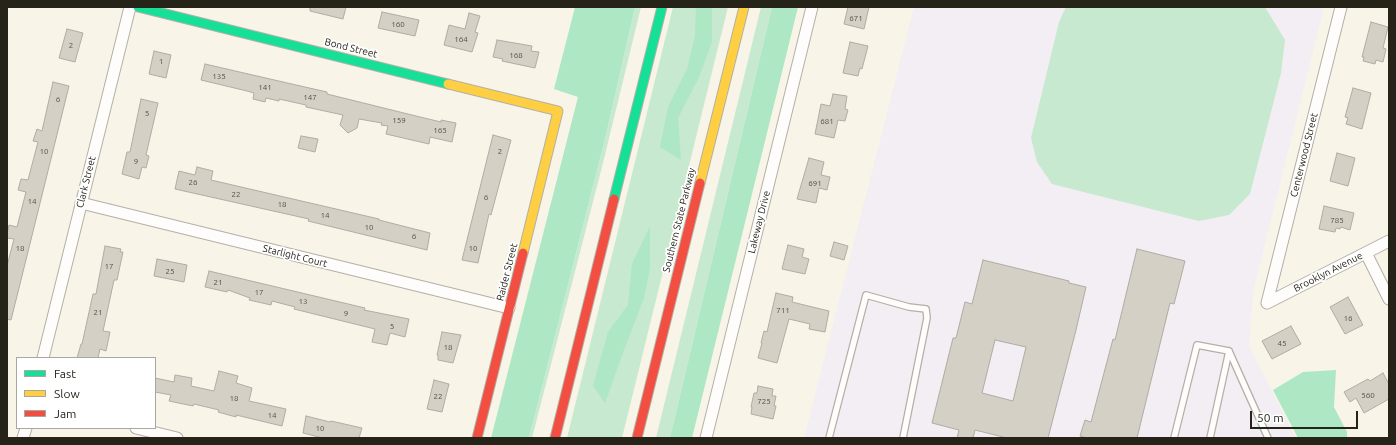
<!DOCTYPE html>
<html>
<head>
<meta charset="utf-8">
<style>
  body { margin:0 }
  #map { position:relative; width:1396px; height:445px; overflow:hidden; background:#f8f4e8; font-family:Ubuntu,sans-serif }
  canvas { display:block }
  .frame { position:absolute; inset:0; border:8px solid #262319; pointer-events:none }
  .legend { position:absolute; left:16px; top:357px; width:140px; height:72px; box-sizing:border-box; background:#fff; border:1px solid #a8a7a3; margin:0; padding:5px 7px; list-style:none; font-size:12px; color:#262319 }
  .legend li { display:flex; align-items:center; gap:8px; height:20px }
  .legend b { width:20px; border:1px solid #a8a7a3 }
  .scale { position:absolute; left:1250px; top:411px; width:108px; height:18px; box-sizing:border-box; border:2px solid #262319; border-top:0; padding-left:5px; font-size:12px; line-height:14px; white-space:nowrap; color:#262319; -webkit-text-stroke:3px #fff; paint-order:stroke }
</style>
</head>
<body>
<div id="map">
<canvas width="1396" height="445"></canvas>
<div class="frame"></div>
<ul class="legend">
<li><b style="height:5px;background:#16e098"></b>Fast</li>
<li><b style="height:5px;background:#ffcf43"></b>Slow</li>
<li><b style="height:5px;background:#f24e42"></b>Jam</li>
</ul>
<div class="scale">50 m</div>
</div>
<script>
const g = document.querySelector('canvas').getContext('2d');
g.lineJoin = 'round';
function paint(path, color) { g.fillStyle = color; g.fill(path, 'evenodd'); }
const toPath = rows => new Path2D(rows.map(r => 'M' + r).join(''));
function trace(path, color, width, dash) { g.strokeStyle = color; g.lineWidth = width; g.lineCap = dash ? 'butt' : 'round'; g.setLineDash(dash || []); g.stroke(path); }
function write(font, color, halo, rows, align = 'center') {
  g.font = font + ' Ubuntu,sans-serif'; g.lineWidth = 3.5; g.setLineDash([]); g.textBaseline = 'middle'; g.strokeStyle = halo; g.fillStyle = color; for (const [text, x, y, turn = 0] of rows) {
    g.save(); g.translate(x, y); g.rotate((+turn || 0) * Math.PI / 180); g.textAlign = isNaN(turn) ? turn : align; if (halo) g.strokeText(text, 0, 0); g.fillText(text, 0, 0); g.restore();
  }
}
const education = toPath([
  [914,7,1324,7,1253,292,1249,346,1296,438,804,438]
]);
const green = toPath([
  [635,7,641,7,603,163,532,438,529,438,606,135],
  [673,7,728,7,622,438,567,438],
  [761,7,772,7,670,438,656,438],
  [1066,7,1265,7,1285,40,1281,73,1250,194,1229,215,1199,221,1052,184,1037,162,1031,138,1059,22]
]);
const forest = toPath([
  [575,7,635,7,606,135,529,438,491,438,578,97,554,89],
  [696,7,712,7,712,42,699,77,678,118,681,160,660,147,668,107,687,69,695,36],
  [772,7,798,7,692,438,670,438],
  [650,226,650,268,644,298,624,350,605,403,593,386,608,332,628,305,632,264],
  [1336,370,1334,407,1347,432,1347,438,1298,438,1273,390,1303,372]
]);
const building = toPath([
  [310,7,346,7,343,19,310,11,310,7],
  [848,7,869,7,864,29,844,24,848,7],
  [382,12,419,20,415,36,378,28,382,12],
  [469,13,480,16,475,32,478,33,472,52,444,45,449,25,465,29,469,13],
  [1371,22,1388,27,1383,48,1386,49,1383,62,1376,60,1375,64,1363,61,1364,57,1362,57,1371,22],
  [67,29,83,33,75,62,59,58,67,29],
  [497,40,532,46,531,51,539,52,535,68,502,61,503,59,493,57,497,40],
  [850,42,868,46,862,69,860,68,858,76,843,73,850,42],
  [154,51,171,55,166,78,149,74,154,51],
  [205,64,283,82,327,92,327,94,416,116,441,122,441,120,456,123,452,142,430,137,429,144,386,134,388,126,381,125,382,123,359,119,357,128,348,133,340,125,343,115,306,107,306,105,279,99,279,101,266,98,265,102,253,99,254,93,247,91,201,80,205,64],
  [53,82,69,86,21,280,11,320,7,319,7,266,14,239,7,238,7,234,9,225,17,227,26,192,18,190,21,179,28,180,38,142,33,141,37,129,42,131,53,82],
  [1353,88,1371,93,1362,129,1346,124,1348,118,1345,117,1353,88],
  [833,94,847,96,845,109,848,110,845,121,838,120,834,138,815,134,821,104,830,106,833,94],
  [141,99,158,103,146,155,149,156,146,168,142,167,139,179,122,174,127,152,130,152,141,99],
  [493,135,511,140,491,215,489,214,478,263,462,260,493,135],
  [301,136,318,139,315,152,298,148,301,136],
  [1337,153,1355,158,1348,186,1330,181,1337,153],
  [809,158,824,162,821,175,830,177,827,190,819,188,816,203,797,199,809,158],
  [197,167,213,171,211,180,379,219,379,220,430,233,427,250,308,221,309,219,175,189,179,171,195,175,197,167],
  [1324,206,1354,213,1350,230,1341,227,1340,229,1336,228,1335,232,1319,229,1324,206],
  [834,242,848,246,844,260,830,256,834,242],
  [788,245,804,249,802,257,809,259,805,274,782,269,788,245],
  [105,246,121,249,120,252,123,252,117,280,114,280,103,331,110,332,106,351,100,349,98,358,77,358,81,344,82,344,93,294,96,294,105,246],
  [1137,249,1185,261,1174,304,1170,303,1137,438,1087,438,1080,436,1085,420,1091,422,1113,339,1115,340,1137,249],
  [157,259,187,265,184,282,154,276,157,259],
  [983,260,1069,281,1069,283,1086,287,1076,330,1048,438,1007,438,975,430,973,438,957,438,959,430,932,423,953,338,956,338,965,302,972,304,983,260],
  [995,340,1026,347,1013,401,982,393,995,340],
  [209,271,365,308,364,310,409,319,405,337,390,333,387,345,372,342,375,329,294,309,295,307,272,301,271,305,249,300,250,298,228,290,227,292,205,287,209,271],
  [776,293,793,297,792,302,829,311,825,332,809,329,810,324,789,319,777,363,758,358,762,343,761,343,764,331,767,332,776,293],
  [1348,297,1363,325,1345,334,1330,307,1348,297],
  [1291,326,1301,344,1272,359,1262,341,1291,326],
  [442,332,461,335,453,363,438,360,438,355,437,355,442,332],
  [219,371,238,376,236,383,252,388,249,401,286,409,282,426,236,415,236,417,218,412,219,410,194,404,193,406,169,401,171,395,155,392,155,378,174,382,175,375,192,378,191,386,214,391,219,371],
  [1383,373,1389,384,1389,399,1364,413,1356,398,1350,402,1344,392,1368,379,1370,381,1383,373],
  [434,380,449,384,442,412,427,409,434,380],
  [758,386,773,389,772,396,776,396,774,406,776,406,773,419,751,414,752,407,751,407,754,393,757,393,758,386],
  [306,416,330,422,331,421,362,428,359,438,323,438,303,433,306,416]
]);
const lane = toPath([
  [1229,351,1268,438],
  [829,438,866,295,909,307,926,309,927,318,903,438],
  [1174,438,1197,345,1229,351,1210,438]
]);
const street = toPath([
  [81,203,509,308],
  [1366,253,1389,299],
  [1267,303,1341,7],
  [1267,303,1389,241],
  [43,358,130,7],
  [136,428,177,438],
  [23,438,26,428],
  [706,438,812,7]
]);
const fast = toPath([
  [138,7,448,84],
  [614,199,662,7]
]);
const slow = toPath([
  [448,84,558,111,523,253],
  [700,183,744,7]
]);
const jam = toPath([
  [477,438,523,253],
  [555,438,614,199],
  [637,438,700,183]
]);
const numberNames = [
  ["671",856,18],
  ["160",398,24],
  ["164",461,39],
  ["2",71,45],
  ["168",516,55],
  ["1",161,61],
  ["135",219,76],
  ["141",265,87],
  ["147",310,97],
  ["6",58,99],
  ["5",147,113],
  ["159",399,120],
  ["681",827,121],
  ["165",440,130],
  ["10",44,151],
  ["2",500,151],
  ["9",136,161],
  ["26",193,182],
  ["691",815,183],
  ["22",236,194],
  ["6",486,197],
  ["14",32,201],
  ["18",282,204],
  ["14",325,215],
  ["785",1337,220],
  ["10",369,227],
  ["6",414,236],
  ["18",20,248],
  ["10",473,248],
  ["17",109,266],
  ["25",170,271],
  ["21",218,282],
  ["17",259,292],
  ["13",303,301],
  ["711",783,310],
  ["21",98,312],
  ["9",346,313],
  ["16",1348,318],
  ["5",392,326],
  ["45",1282,343],
  ["18",448,347],
  ["560",1368,395],
  ["22",438,396],
  ["18",234,398],
  ["725",764,401],
  ["14",272,415],
  ["10",320,428]
];
const streetNames = [
  ["Bond Street",351,48,14],
  ["Centerwood Street",1304,155,-76],
  ["Clark Street",86,182,-76],
  ["Southern State Parkway",679,220,-76],
  ["Lakeway Drive",759,222,-76],
  ["Starlight Court",295,256,14],
  ["Raider Street",507,272,-76],
  ["Brooklyn Avenue",1328,272,-27]
];
paint(education, '#f2eef3');
paint(green, '#c6e9cf');
paint(forest, '#aee7c4');
paint(building, '#d5d0c6');
trace(building, '#b0aca3', 1);
trace(lane, '#b3b0a6', 8);
trace(street, '#b3b0a6', 13);
trace(fast, '#b3b0a6', 11);
trace(slow, '#b3b0a6', 11);
trace(jam, '#b3b0a6', 11);
trace(lane, '#fefdfc', 5.5);
trace(street, '#fefdfc', 11);
trace(fast, '#16e098', 9);
trace(slow, '#ffcf43', 9);
trace(jam, '#f24e42', 9);
write('8px', '#524e44', null, numberNames);
write('10px', '#262319', '#fff', streetNames);
</script>
</body>
</html>
